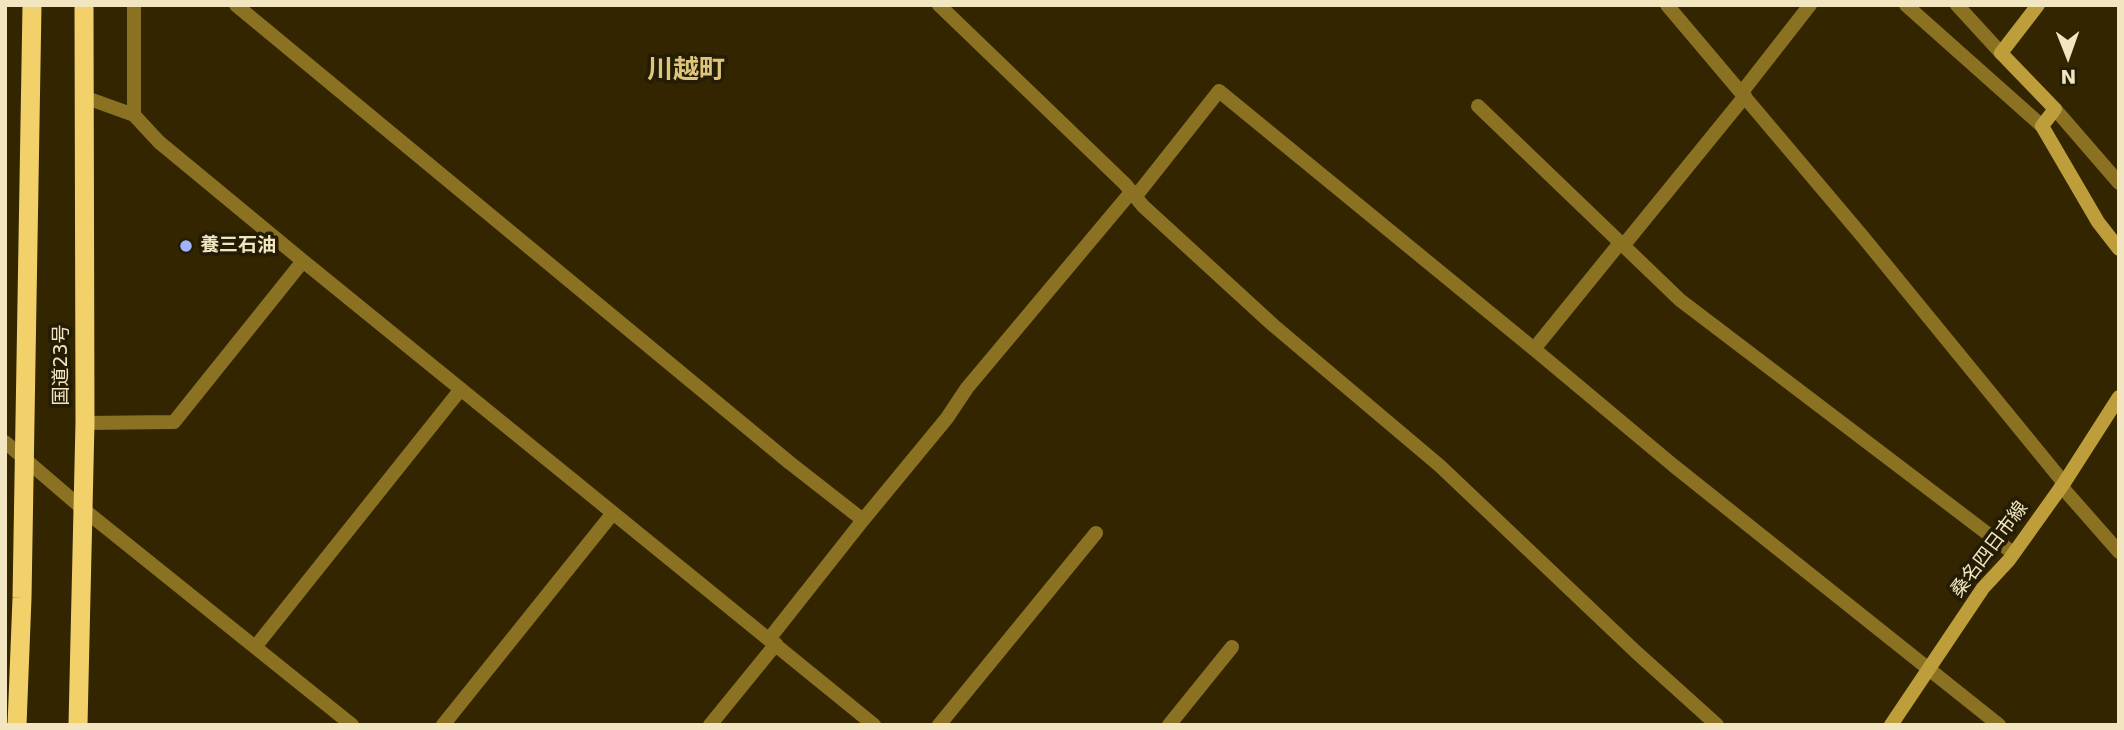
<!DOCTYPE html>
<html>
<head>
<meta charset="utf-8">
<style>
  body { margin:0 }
  #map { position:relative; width:2124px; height:730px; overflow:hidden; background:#322500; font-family:"DejaVu Sans",sans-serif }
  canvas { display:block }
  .frame { position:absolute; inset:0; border:7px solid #f2e6c1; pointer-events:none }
  .north { position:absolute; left:2033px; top:21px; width:70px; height:70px; -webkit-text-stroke:5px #241c05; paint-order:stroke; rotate:179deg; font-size:19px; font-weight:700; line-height:28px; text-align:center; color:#f2e6c1 }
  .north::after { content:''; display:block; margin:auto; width:24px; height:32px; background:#f2e6c1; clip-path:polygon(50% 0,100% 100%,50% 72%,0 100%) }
</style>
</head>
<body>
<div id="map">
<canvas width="2124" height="730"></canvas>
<div class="frame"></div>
<div class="north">N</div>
</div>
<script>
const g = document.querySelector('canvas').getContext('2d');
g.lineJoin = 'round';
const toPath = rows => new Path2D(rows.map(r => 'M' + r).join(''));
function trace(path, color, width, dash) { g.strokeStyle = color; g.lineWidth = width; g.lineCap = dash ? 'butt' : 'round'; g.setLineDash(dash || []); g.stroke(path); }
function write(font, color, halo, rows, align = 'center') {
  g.font = font + ' "DejaVu Sans","Noto Sans JP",sans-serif'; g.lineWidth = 7; g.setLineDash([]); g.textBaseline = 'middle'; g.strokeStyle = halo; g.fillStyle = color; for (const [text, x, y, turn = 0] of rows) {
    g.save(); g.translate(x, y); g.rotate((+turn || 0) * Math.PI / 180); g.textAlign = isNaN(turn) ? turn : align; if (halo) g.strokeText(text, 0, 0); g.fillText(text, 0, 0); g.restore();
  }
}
const minor = toPath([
  [236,5,790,463,863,520,947,418,967,388,1132,191],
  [939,5,1125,184,1143,206,1273,325,1440,466,1636,652,1717,725],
  [1667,5,1863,237,2064,483],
  [1906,5,2042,126],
  [1957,5,2001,53],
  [1742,92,1810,5],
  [84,97,134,115,159,142,303,261,874,725],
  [1478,106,1680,300,2013,553],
  [2055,109,2119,183],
  [134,115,134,5],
  [1136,196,1219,91,1534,349,1674,466,1999,725],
  [1623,246,1745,96],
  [1534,349,1620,243],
  [85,423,174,422,303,261],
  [2061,486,2119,552],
  [83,509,352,725],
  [769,639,863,520],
  [256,646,461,389],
  [443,725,613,513],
  [710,725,776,644],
  [939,725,1096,533],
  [1169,725,1232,647]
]);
const tertiary = toPath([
  [5,442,83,509]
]);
const secondary = toPath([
  [2038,5,2001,53,2055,109,2042,126,2098,222,2119,249],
  [1891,725,1983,588,2009,560,2064,483,2119,397]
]);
const trunk = toPath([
  [17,725,22,598,32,5],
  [78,725,85,423,84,5]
]);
const markers = [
  [186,246,7,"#9eb4fd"]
];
const poiNames = [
  ["養三石油",200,246]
];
const streetNames = [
  ["国道23号",62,365,-90],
  ["桑名四日市線",1990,550,-53]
];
const districtNames = [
  ["川越町",686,71]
];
trace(minor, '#8b7222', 14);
trace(tertiary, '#8b7222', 14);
trace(secondary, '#be9e3a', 14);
trace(trunk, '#f2d06a', 19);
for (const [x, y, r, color] of markers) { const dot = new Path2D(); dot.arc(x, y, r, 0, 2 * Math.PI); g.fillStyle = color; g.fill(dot); trace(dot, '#241c05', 2.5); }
write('bold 19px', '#f2e6c1', '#241c05', poiNames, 'left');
write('19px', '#f2e6c1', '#241c05', streetNames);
write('bold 26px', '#dfc57a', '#241c05', districtNames);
</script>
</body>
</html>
